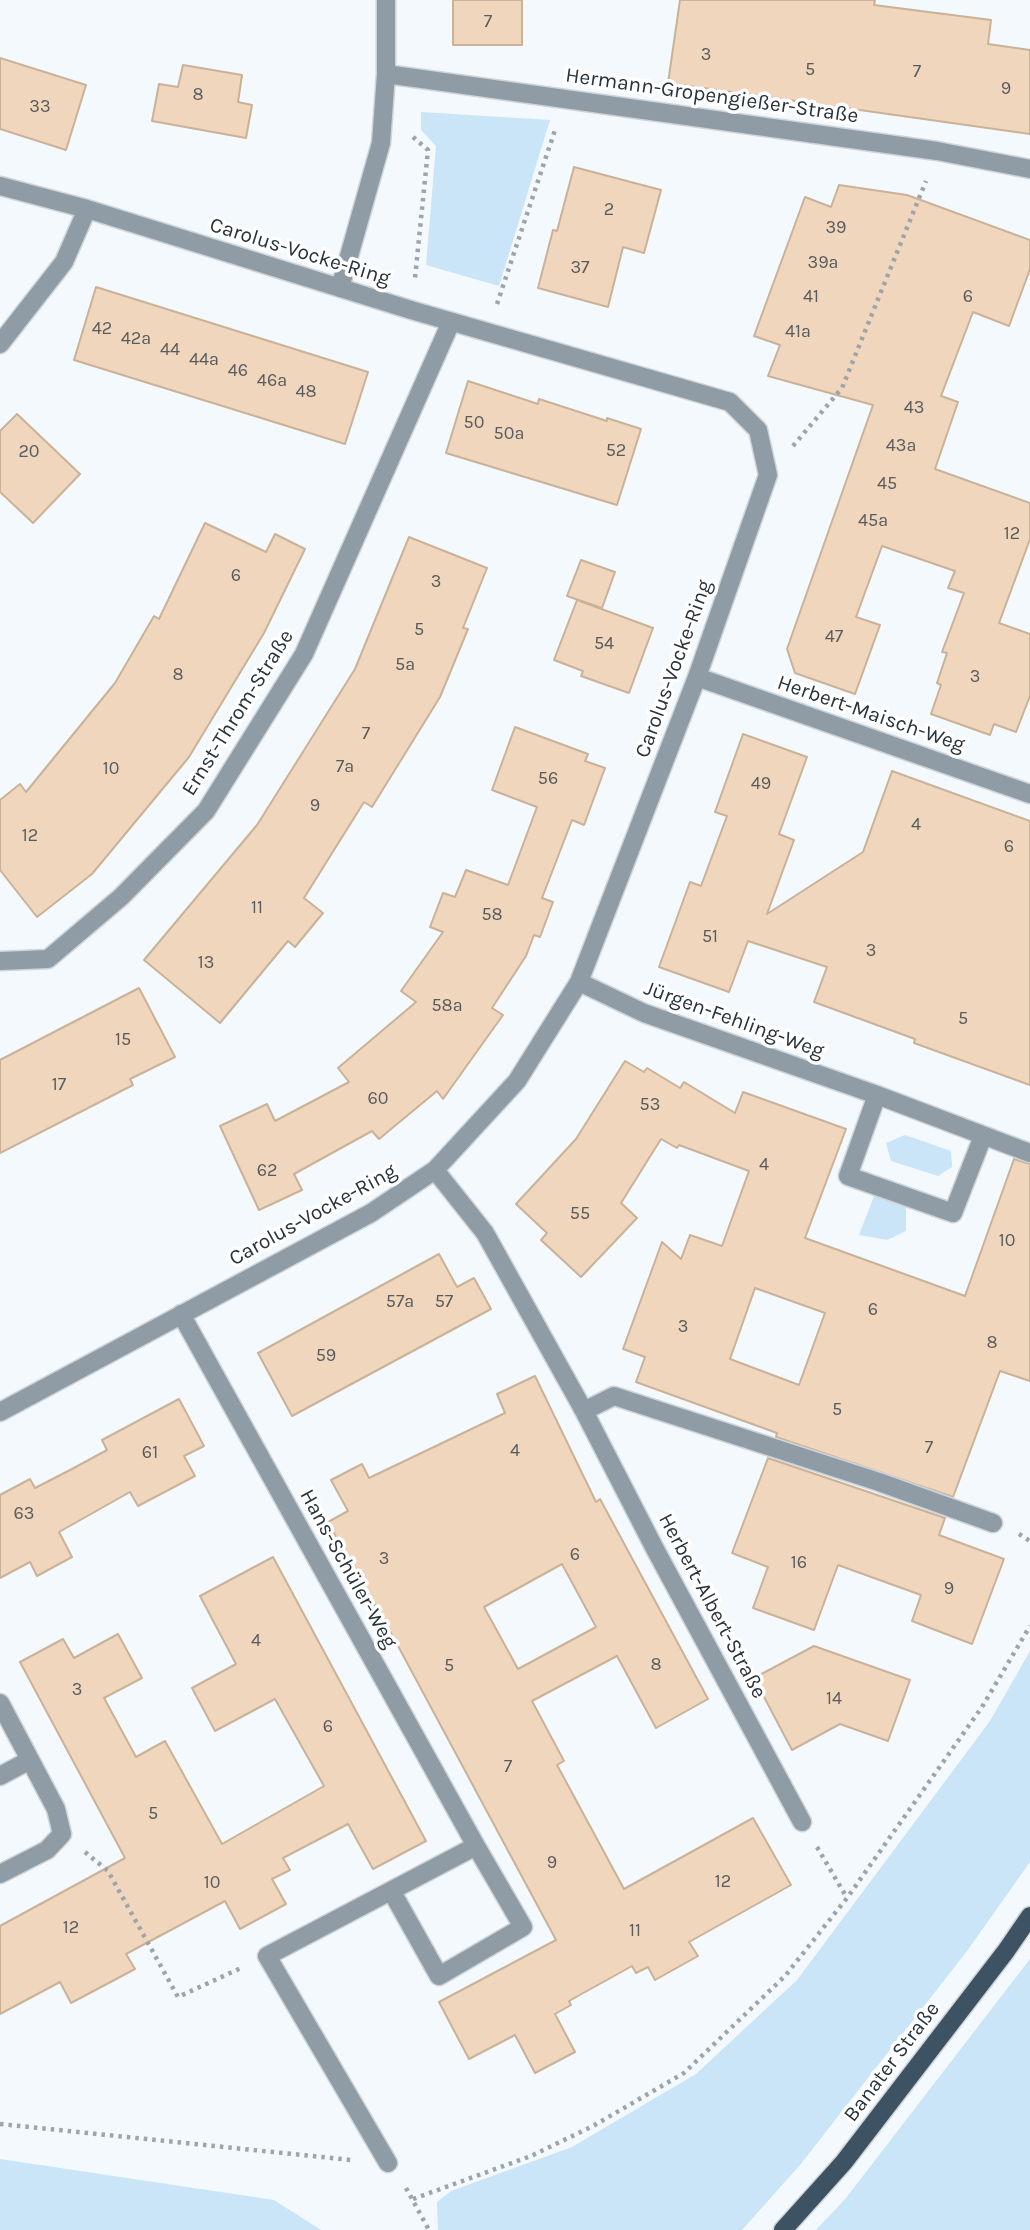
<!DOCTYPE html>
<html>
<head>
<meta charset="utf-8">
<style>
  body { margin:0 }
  canvas { display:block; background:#f3f9fd }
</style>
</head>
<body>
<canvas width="1030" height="2230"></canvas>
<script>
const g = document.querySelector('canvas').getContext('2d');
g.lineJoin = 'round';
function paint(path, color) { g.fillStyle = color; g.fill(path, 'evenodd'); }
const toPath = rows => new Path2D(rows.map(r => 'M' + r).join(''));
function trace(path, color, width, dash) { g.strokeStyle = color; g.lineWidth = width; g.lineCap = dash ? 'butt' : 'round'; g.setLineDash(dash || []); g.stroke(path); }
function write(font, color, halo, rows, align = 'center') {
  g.font = font + ' Karla,sans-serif'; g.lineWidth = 7; g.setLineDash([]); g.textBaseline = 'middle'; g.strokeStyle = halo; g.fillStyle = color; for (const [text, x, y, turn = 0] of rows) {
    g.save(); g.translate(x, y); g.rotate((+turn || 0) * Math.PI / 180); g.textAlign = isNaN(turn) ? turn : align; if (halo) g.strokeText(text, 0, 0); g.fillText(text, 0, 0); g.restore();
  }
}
const green = toPath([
  [421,112,550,120,499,286,426,265,436,146,421,130],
  [905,1135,951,1151,952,1167,938,1176,891,1161,886,1143],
  [876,1191,906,1207,906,1231,887,1240,859,1235],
  [1030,1651,1030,1862,967,1951,800,2165,742,2230,438,2230,437,2202,451,2191,572,2147,696,2074,797,1980,990,1721],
  [1030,1959,1030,2230,816,2230,846,2198],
  [0,2159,274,2200,321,2230,0,2230]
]);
const building = toPath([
  [453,0,522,0,522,45,453,45,453,0],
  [680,0,875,0,874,5,991,20,988,44,1030,50,1030,134,668,83,680,0],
  [0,58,86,85,66,150,0,129,0,58],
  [183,65,242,75,238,102,252,105,246,138,152,121,159,84,178,87,183,65],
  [574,167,661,190,644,253,623,247,608,307,538,288,553,230,557,231,574,167],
  [839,185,907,195,1030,240,1030,269,1009,326,973,312,941,396,958,402,935,469,1030,503,1030,539,999,623,1030,634,1030,696,1016,732,994,724,990,735,931,714,941,685,937,683,947,653,942,652,964,593,948,588,955,571,882,546,856,617,880,625,855,694,795,673,787,649,873,405,768,376,780,345,754,336,805,197,831,207,839,185],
  [96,287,368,372,345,444,74,360,96,287],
  [468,381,538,404,539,399,607,421,607,418,641,429,617,505,446,453,468,381],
  [17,414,80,474,33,523,0,492,0,431,17,414],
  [205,523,266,552,275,534,305,549,264,633,189,757,92,874,37,917,0,870,0,800,20,784,26,792,115,683,154,616,159,619,205,523],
  [409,537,487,568,463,628,468,629,440,697,372,807,364,802,304,898,323,913,295,947,288,941,220,1023,144,960,257,825,355,669,409,537],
  [581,560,615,572,602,608,567,596,581,560],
  [577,600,653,628,629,693,581,676,583,671,554,660,577,600],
  [515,727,588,754,585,761,605,768,584,825,572,820,542,898,553,902,540,937,534,935,526,956,492,1008,503,1015,443,1099,437,1091,379,1139,372,1131,294,1174,302,1190,259,1210,220,1126,267,1104,275,1121,349,1082,338,1068,416,1002,401,991,443,932,430,927,443,893,455,897,466,870,508,885,537,807,492,790,515,727],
  [743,734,807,757,779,834,794,840,767,914,863,852,892,771,1030,821,1030,1085,914,1043,915,1039,814,1002,827,967,748,941,729,992,659,967,690,882,701,886,727,816,715,812,743,734],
  [139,988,175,1057,130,1079,133,1085,0,1153,0,1060,139,988],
  [625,1061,644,1072,647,1068,680,1088,684,1082,735,1113,743,1092,846,1129,805,1238,965,1296,1014,1159,1030,1164,1030,1381,1000,1371,953,1497,776,1437,777,1433,636,1382,645,1357,623,1349,662,1242,681,1259,690,1235,722,1246,749,1171,679,1145,677,1148,661,1139,621,1203,637,1218,581,1277,541,1240,547,1233,516,1204,576,1139,625,1061],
  [755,1288,825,1313,799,1385,730,1359,755,1288],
  [439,1254,457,1287,474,1278,491,1309,292,1416,258,1353,439,1254],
  [535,1376,596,1502,600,1499,708,1699,656,1728,617,1656,532,1701,564,1761,557,1765,624,1889,753,1818,791,1885,689,1942,698,1956,655,1980,648,1967,636,1973,632,1966,569,2001,571,2005,555,2014,575,2052,535,2073,515,2035,469,2059,439,2002,556,1940,376,1605,373,1606,328,1522,348,1511,331,1480,362,1464,369,1478,505,1413,497,1394,535,1376],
  [562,1564,596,1627,518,1669,484,1607,562,1564],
  [179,1399,204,1446,184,1456,195,1476,138,1506,130,1492,59,1532,72,1557,37,1576,30,1562,0,1578,0,1495,30,1479,35,1488,72,1469,107,1450,102,1440,179,1399],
  [768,1458,945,1518,939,1535,1004,1559,972,1644,912,1621,921,1595,838,1565,814,1630,753,1608,768,1567,732,1553,768,1458],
  [273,1557,426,1841,373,1869,348,1824,283,1858,290,1870,272,1879,286,1904,240,1929,225,1901,126,1954,135,1969,71,2003,60,1982,0,2014,0,1926,125,1858,20,1662,63,1639,74,1658,118,1634,142,1678,104,1698,136,1757,165,1741,222,1844,324,1786,275,1699,215,1731,192,1688,236,1664,200,1596,273,1557],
  [814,1646,910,1680,888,1741,840,1724,792,1750,754,1678,814,1646]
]);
const path = toPath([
  [413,137,428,150,415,278],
  [497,304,555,130],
  [793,446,842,388,926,181],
  [1019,1534,1030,1541],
  [817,1847,847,1898],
  [85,1852,108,1871,178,1997,241,1968],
  [0,2124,351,2160],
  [406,2188,429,2230],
  [413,2199,531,2156,593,2126,684,2073,785,1976,847,1898,982,1707,1030,1626]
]);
const minor = toPath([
  [386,74,937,151,1030,169],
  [0,186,87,209,411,310,730,402,758,430,768,475,697,677,579,982,517,1081,435,1170,371,1213,0,1412],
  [340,288,381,143,386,74,386,0],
  [0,344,64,262,87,209],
  [697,677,1030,794],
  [0,961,48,959,121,897,206,811,304,654,451,322],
  [579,982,644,1013,877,1095,1030,1153],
  [877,1095,848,1176,953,1213,983,1136],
  [435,1170,485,1233,584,1411,655,1549,802,1822],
  [181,1314,476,1846,267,1956,388,2163],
  [584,1411,614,1396,879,1482,993,1523],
  [0,1703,56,1809,62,1834,47,1850,0,1874],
  [0,1776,30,1760],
  [392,1892,439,1976,523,1927,476,1846]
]);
const major = toPath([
  [783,2230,844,2162,1006,1951,1030,1916]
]);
const numberNames = [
  ["7",488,22],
  ["3",706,55],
  ["5",810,70],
  ["7",917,72],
  ["9",1006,89],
  ["8",198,95],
  ["33",40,107],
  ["2",609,210],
  ["39",836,228],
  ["39a",823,263],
  ["37",580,268],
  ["41",811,297],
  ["6",968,297],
  ["42",102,329],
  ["41a",798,332],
  ["42a",136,339],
  ["44",170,350],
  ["44a",204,360],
  ["46",238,371],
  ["46a",272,381],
  ["48",306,392],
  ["43",914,408],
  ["50",474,423],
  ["50a",509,434],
  ["43a",901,446],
  ["52",616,451],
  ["20",29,452],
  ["45",887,484],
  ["45a",873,521],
  ["12",1012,534],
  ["6",236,576],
  ["3",436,582],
  ["5",419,630],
  ["47",834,637],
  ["54",604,644],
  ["5a",405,665],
  ["8",178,675],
  ["3",975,677],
  ["7",366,734],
  ["7a",345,767],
  ["10",111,769],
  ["56",548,779],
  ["49",761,784],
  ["9",315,806],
  ["4",916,825],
  ["12",30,836],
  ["6",1009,847],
  ["11",257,908],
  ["58",492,915],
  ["51",710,937],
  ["3",871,951],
  ["13",206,963],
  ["58a",447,1006],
  ["5",963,1019],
  ["15",123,1040],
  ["17",59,1085],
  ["60",378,1099],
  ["53",650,1105],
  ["4",764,1165],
  ["62",267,1171],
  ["55",580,1214],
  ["10",1007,1241],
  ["57a",400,1302],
  ["57",444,1302],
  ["6",873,1310],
  ["3",683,1327],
  ["8",992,1343],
  ["59",326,1356],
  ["5",837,1410],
  ["7",929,1448],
  ["4",515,1451],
  ["61",150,1453],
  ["63",24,1514],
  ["6",575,1555],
  ["3",384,1559],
  ["16",799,1563],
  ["9",949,1589],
  ["4",256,1641],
  ["8",656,1665],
  ["5",449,1666],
  ["3",77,1690],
  ["14",834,1699],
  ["6",328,1727],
  ["7",508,1767],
  ["5",153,1814],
  ["9",552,1863],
  ["12",723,1882],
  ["10",212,1883],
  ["12",71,1928],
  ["11",635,1931]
];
const streetNames = [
  ["Hermann-Gropengießer-Straße",712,96,8],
  ["Carolus-Vocke-Ring",300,252,17],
  ["Carolus-Vocke-Ring",674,669,-70],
  ["Ernst-Throm-Straße",238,713,-58],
  ["Herbert-Maisch-Weg",871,714,19],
  ["Jürgen-Fehling-Weg",734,1020,20],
  ["Carolus-Vocke-Ring",313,1215,-29],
  ["Hans-Schüler-Weg",348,1569,61],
  ["Herbert-Albert-Straße",712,1606,62],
  ["Banater Straße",892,2062,-53]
];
paint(green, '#cae4f8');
paint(building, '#efd6bd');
trace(building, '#cab299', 2);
trace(minor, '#ced5da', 21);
trace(major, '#ced5da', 21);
trace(path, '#9da5ab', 4.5, [3.5, 5]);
trace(minor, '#909ca5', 18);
trace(major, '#3d5262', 18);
write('18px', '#595b5c', null, numberNames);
write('21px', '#27323b', '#fff', streetNames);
</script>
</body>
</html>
